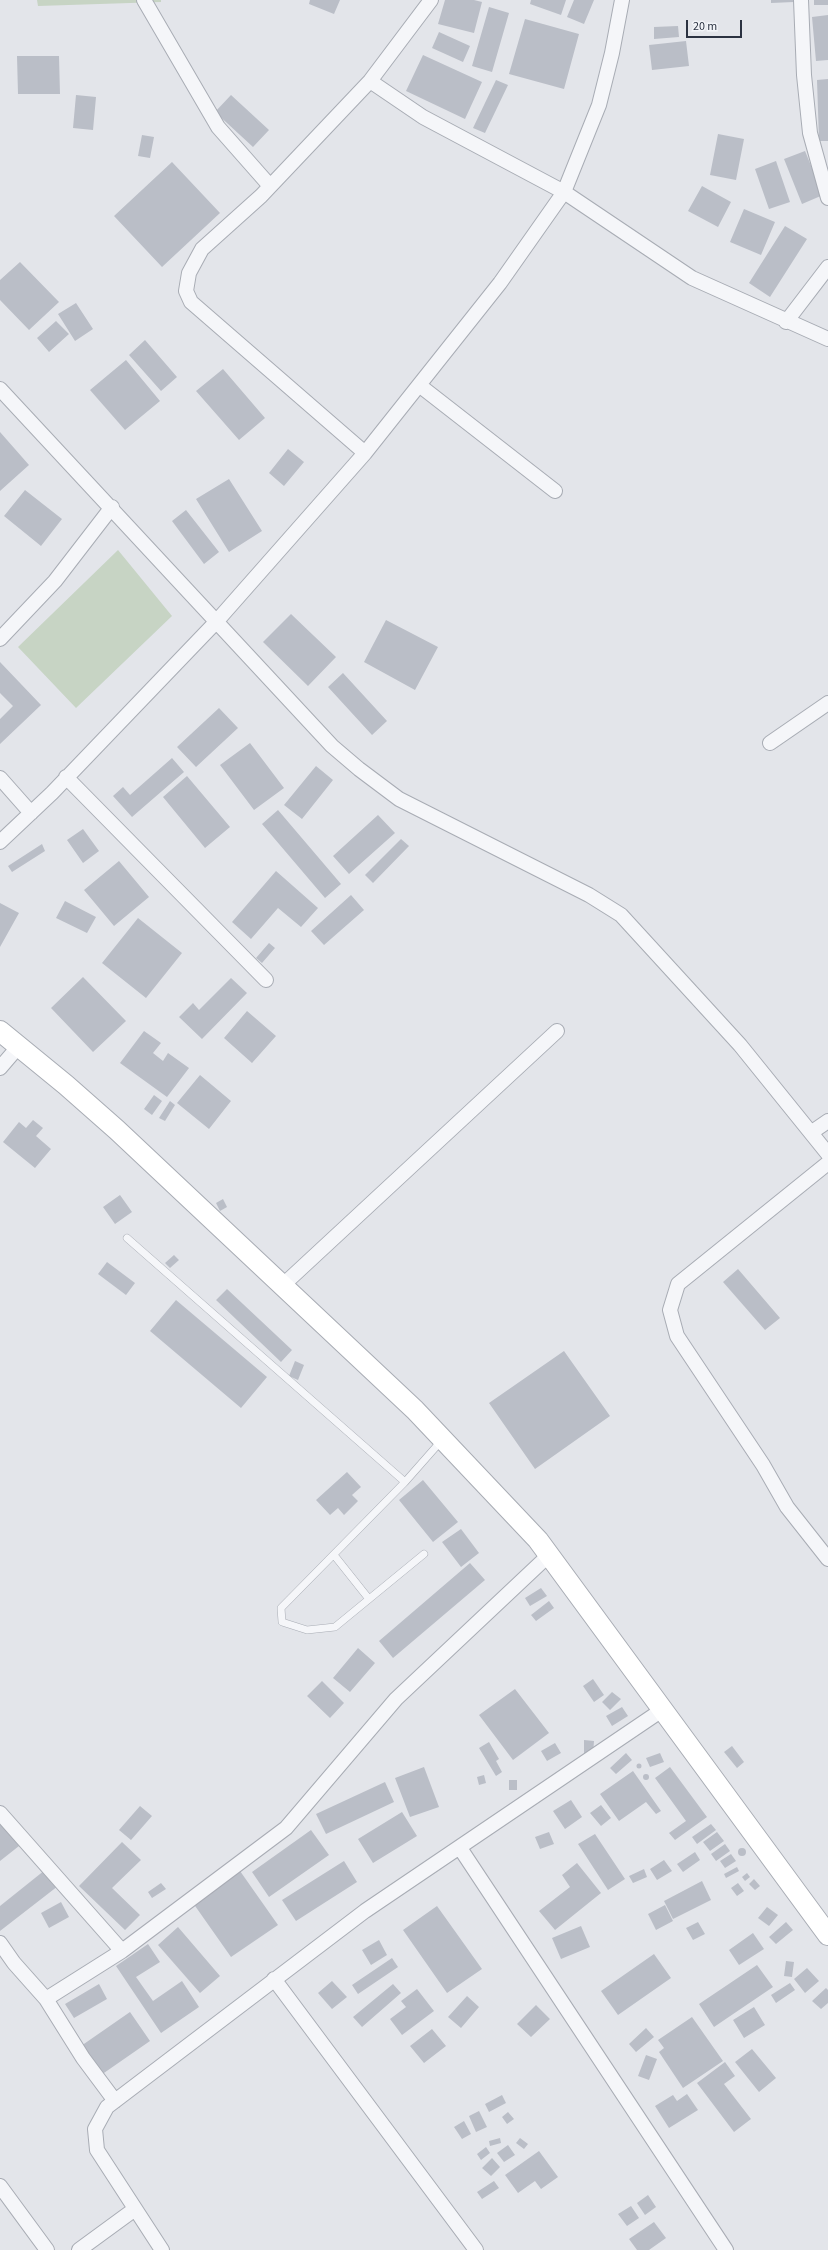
<!DOCTYPE html>
<html>
<head>
<meta charset="utf-8">
<style>
  body { margin:0 }
  #map { position:relative; width:828px; height:2250px; overflow:hidden; background:#e3e5ea; font-family:"Source Sans 3",sans-serif }
  canvas { display:block }
  .scale { position:absolute; left:686px; top:20px; width:56px; height:18px; box-sizing:border-box; border:2px solid #2b3241; border-top:0; padding-left:5px; font-size:12px; line-height:14px; white-space:nowrap; color:#2b3241; -webkit-text-stroke:3px #f2f4f8; paint-order:stroke }
</style>
</head>
<body>
<div id="map">
<canvas width="828" height="2250"></canvas>
<div class="scale">20 m</div>
</div>
<script>
const g = document.querySelector('canvas').getContext('2d');
g.lineJoin = 'round';
function paint(path, color) { g.fillStyle = color; g.fill(path, 'evenodd'); }
const toPath = rows => new Path2D(rows.map(r => 'M' + r).join(''));
function trace(path, color, width, dash) { g.strokeStyle = color; g.lineWidth = width; g.lineCap = dash ? 'butt' : 'round'; g.setLineDash(dash || []); g.stroke(path); }
const green = toPath([
  [37,0,161,0,161,2,38,6],
  [118,550,172,616,76,708,18,647]
]);
const building = toPath([
  [310,0,340,0,334,14,309,4],
  [445,0,474,0,482,2,474,33,438,24],
  [531,0,566,0,561,15,530,4],
  [574,0,594,0,584,24,567,17],
  [771,0,794,0,794,2,771,3],
  [814,0,828,0,828,5,814,5],
  [489,7,509,13,492,72,472,66],
  [828,15,828,60,816,61,812,17],
  [525,19,579,34,564,89,509,74],
  [678,26,679,37,654,39,654,27],
  [439,32,470,46,463,62,432,48],
  [686,41,689,66,652,70,649,45],
  [423,55,482,82,465,119,406,91],
  [17,56,59,56,60,94,18,94],
  [828,79,828,141,819,141,817,80],
  [496,80,508,85,485,133,473,128],
  [76,95,96,97,93,130,73,128],
  [231,95,269,130,253,147,215,112],
  [718,134,744,139,736,180,710,175],
  [142,135,154,137,150,158,138,156],
  [805,151,823,195,802,204,784,159],
  [776,161,790,202,769,209,755,169],
  [172,162,220,213,162,267,114,216],
  [702,186,731,202,718,227,688,211],
  [744,209,775,222,761,255,730,242],
  [785,226,807,239,770,297,749,283],
  [20,262,59,302,29,330,0,300,0,280],
  [76,303,93,329,75,341,58,314],
  [56,321,69,334,49,352,37,338],
  [145,340,177,377,161,391,129,355],
  [126,360,160,401,125,430,90,390],
  [223,369,265,418,239,440,196,391],
  [0,432,29,465,0,491],
  [288,449,304,462,284,486,269,473],
  [229,479,262,531,229,552,196,499],
  [25,490,62,519,41,546,4,516],
  [186,510,219,552,204,564,172,521],
  [291,614,336,657,308,686,263,642],
  [386,620,438,647,415,690,364,662],
  [0,662,41,705,0,744,0,719,13,706,0,693],
  [343,673,387,721,372,735,328,687],
  [219,708,238,728,196,767,177,747],
  [250,743,284,788,254,810,220,765],
  [172,758,184,772,132,817,113,796,123,787,130,795],
  [316,766,333,780,302,819,284,805],
  [187,776,230,827,205,848,163,797],
  [278,810,341,884,325,898,262,824],
  [378,815,395,833,349,874,333,856],
  [83,829,99,851,83,863,67,840],
  [401,839,409,846,373,883,365,875],
  [42,844,45,851,12,872,8,866],
  [119,861,149,897,114,926,84,890],
  [276,871,318,908,301,927,278,908,251,939,232,922],
  [351,895,364,910,324,945,311,931],
  [65,901,96,917,87,933,56,918],
  [0,903,19,913,0,947],
  [138,918,182,953,146,998,102,963],
  [269,943,275,948,262,963,256,958],
  [83,977,126,1021,93,1052,51,1008],
  [231,978,247,993,202,1039,179,1017,193,1003,199,1010],
  [247,1011,276,1036,252,1063,224,1038],
  [144,1031,161,1043,153,1053,163,1061,168,1053,189,1068,167,1097,120,1063],
  [200,1075,231,1101,209,1129,177,1103],
  [154,1095,162,1101,152,1115,144,1109],
  [170,1101,175,1105,165,1121,159,1118],
  [33,1120,43,1128,36,1136,51,1149,35,1168,3,1142,19,1122,26,1128],
  [120,1195,132,1212,115,1224,103,1207],
  [223,1199,227,1207,220,1211,216,1203],
  [174,1255,179,1260,170,1268,165,1263],
  [107,1262,135,1283,126,1295,98,1274],
  [738,1269,780,1318,765,1330,723,1282],
  [227,1289,292,1350,281,1362,216,1300],
  [176,1300,267,1377,241,1408,150,1331],
  [564,1351,610,1416,535,1469,489,1403],
  [295,1361,304,1365,298,1380,289,1376],
  [347,1472,361,1487,352,1495,358,1501,344,1515,338,1508,330,1515,316,1500],
  [423,1480,458,1522,433,1542,399,1500],
  [461,1529,479,1553,461,1567,442,1542],
  [470,1563,485,1580,393,1658,379,1641],
  [541,1588,547,1596,530,1606,525,1598],
  [549,1601,554,1608,536,1621,531,1615],
  [358,1648,375,1663,350,1692,333,1678],
  [593,1679,604,1695,594,1702,583,1686],
  [322,1681,344,1703,330,1718,307,1696],
  [515,1689,549,1733,513,1760,479,1715],
  [612,1692,621,1699,610,1710,602,1702],
  [622,1707,628,1716,612,1726,606,1716],
  [584,1740,594,1741,593,1754,584,1754],
  [489,1742,499,1759,496,1761,502,1772,496,1776,479,1748],
  [555,1743,561,1753,547,1761,541,1751],
  [732,1746,744,1762,737,1768,724,1752],
  [626,1753,632,1760,616,1774,610,1768],
  [660,1753,664,1762,650,1767,646,1758],
  '636.5 1766a2.5 2.5 0 1 1 5 0a2.5 2.5 0 1 1-5 0Z',
  [424,1767,439,1807,410,1817,395,1778],
  [670,1767,707,1817,675,1840,669,1833,686,1821,655,1778],
  [633,1771,661,1811,656,1814,646,1802,619,1821,600,1794],
  '643 1777a3 3 0 1 1 6 0a3 3 0 1 1-6 0Z',
  [484,1775,486,1783,479,1785,477,1777],
  [509,1780,517,1780,517,1790,509,1790],
  [385,1782,394,1802,326,1834,316,1814],
  [571,1800,582,1817,565,1829,553,1811],
  [601,1805,611,1818,601,1826,590,1813],
  [140,1806,152,1816,131,1840,119,1830],
  [402,1812,417,1836,373,1863,358,1839],
  [0,1822,19,1846,0,1861],
  [711,1824,716,1830,697,1844,692,1837],
  [311,1830,329,1855,269,1897,252,1872],
  [549,1832,554,1844,540,1849,535,1837],
  [717,1832,724,1841,710,1851,703,1842],
  [595,1834,625,1879,608,1890,578,1844],
  [122,1842,141,1860,112,1888,140,1915,125,1930,79,1886],
  [725,1844,730,1851,716,1861,711,1854],
  '738 1852a4 4 0 1 1 8 0a4 4 0 1 1-8 0Z',
  [695,1852,700,1860,683,1872,677,1864],
  [731,1854,736,1861,725,1868,720,1861],
  [664,1860,672,1871,657,1880,650,1869],
  [344,1861,357,1882,296,1921,282,1900],
  [577,1863,601,1893,555,1930,539,1911,570,1887,562,1875],
  [737,1867,739,1871,726,1878,724,1874],
  [644,1869,647,1877,633,1883,629,1876],
  [45,1870,58,1886,0,1931,0,1906],
  [240,1871,278,1925,231,1957,193,1903],
  [747,1873,750,1877,745,1881,742,1877],
  [754,1879,760,1886,755,1890,749,1884],
  [702,1881,711,1900,673,1919,664,1901],
  [161,1883,166,1889,152,1898,148,1892],
  [738,1883,744,1891,737,1896,731,1888],
  [61,1902,69,1917,49,1928,41,1913],
  [665,1905,673,1921,656,1930,648,1914],
  [437,1906,482,1969,447,1993,403,1930],
  [767,1907,778,1915,769,1926,758,1918],
  [698,1922,705,1934,693,1940,686,1928],
  [786,1922,793,1930,776,1944,769,1937],
  [581,1926,590,1947,561,1959,552,1938],
  [178,1927,220,1976,200,1993,158,1945],
  [753,1933,764,1949,739,1965,729,1950],
  [379,1940,387,1955,371,1965,362,1950],
  [148,1944,160,1962,136,1977,153,2001,182,1981,199,2007,161,2033,116,1966],
  [654,1954,671,1978,618,2015,601,1991],
  [392,1958,398,1967,358,1994,352,1985],
  [786,1961,794,1962,792,1977,784,1976],
  [757,1965,773,1987,714,2027,699,2004],
  [807,1968,819,1981,805,1993,794,1979],
  [332,1981,347,1997,332,2009,318,1993],
  [790,1983,795,1990,776,2003,771,1995],
  [99,1984,107,1999,74,2018,65,2004],
  [393,1984,401,1993,362,2027,353,2017],
  [826,1988,828,1990,828,2003,821,2009,812,2001],
  [417,1989,434,2011,402,2035,390,2019,406,2007,401,2001],
  [467,1996,479,2007,461,2028,448,2017],
  [536,2005,550,2019,531,2037,517,2024],
  [754,2007,765,2025,744,2038,733,2020],
  [130,2012,150,2041,101,2075,81,2046],
  [692,2017,723,2061,683,2088,659,2052,664,2048,658,2040],
  [646,2028,654,2037,636,2052,629,2044],
  [432,2029,446,2046,424,2063,410,2046],
  [752,2049,776,2078,759,2092,735,2062],
  [646,2055,657,2059,649,2080,638,2076],
  [725,2062,735,2076,724,2084,751,2119,734,2132,697,2083],
  [687,2094,698,2110,669,2128,655,2106,673,2095,677,2101],
  [502,2095,506,2103,489,2112,485,2104],
  [479,2111,487,2127,476,2132,469,2116],
  [508,2112,514,2119,507,2124,502,2117],
  [464,2121,471,2134,462,2139,454,2127],
  [500,2138,501,2143,490,2146,489,2141],
  [520,2138,528,2144,524,2149,516,2143],
  [508,2145,515,2155,504,2162,497,2153],
  [486,2147,490,2153,481,2160,477,2154],
  [539,2151,558,2177,541,2189,535,2181,518,2193,505,2175],
  [492,2158,500,2167,491,2176,482,2168],
  [494,2181,499,2188,482,2199,477,2192],
  [648,2195,656,2207,645,2215,637,2203],
  [631,2206,639,2218,627,2226,618,2214],
  [654,2222,666,2238,649,2250,637,2250,629,2239]
]);
const lane = toPath([
  [127,1238,405,1482],
  [424,1554,335,1627,307,1630,282,1622,281,1608,405,1482,442,1440],
  [334,1555,369,1599]
]);
const street = toPath([
  [144,0,218,127,270,186],
  [801,0,804,75,810,133,828,198],
  [370,81,423,117,564,192,692,278,828,339],
  [786,322,828,267],
  [419,385,555,491],
  [0,389,332,746,359,769,399,799,589,895,621,915,740,1045,828,1154],
  [365,453,191,302,186,291,189,273,202,249,261,196,370,81,431,0],
  [0,639,55,581,112,507],
  [770,743,828,703],
  [66,777,266,980],
  [0,778,31,813],
  [0,842,52,793,216,622,365,453,500,283,564,192,599,105,612,53,622,0],
  [0,1068,18,1047],
  [812,1132,828,1121],
  [828,1163,678,1284,670,1310,677,1336,763,1465,787,1507,828,1559],
  [282,1286,557,1031],
  [0,1813,122,1951],
  [460,1848,726,2250],
  [0,1943,14,1963,46,1999,83,2058,115,2101],
  [274,1979,476,2250],
  [46,1999,122,1951,286,1828,396,1699,549,1555],
  [0,2186,47,2250],
  [79,2250,135,2209],
  [162,2250,97,2150,95,2129,107,2107,365,1911,662,1710]
]);
const secondary = toPath([
  [0,1031,66,1085,117,1130,415,1410,538,1540,828,1935]
]);
paint(green, '#c7d4c4');
paint(building, '#babec7');
trace(lane, '#a8acb4', 8);
trace(street, '#a8acb4', 16);
trace(secondary, '#a8acb4', 22);
trace(lane, '#f5f6f9', 7);
trace(street, '#f5f6f9', 14);
trace(secondary, '#fff', 20);
</script>
</body>
</html>
